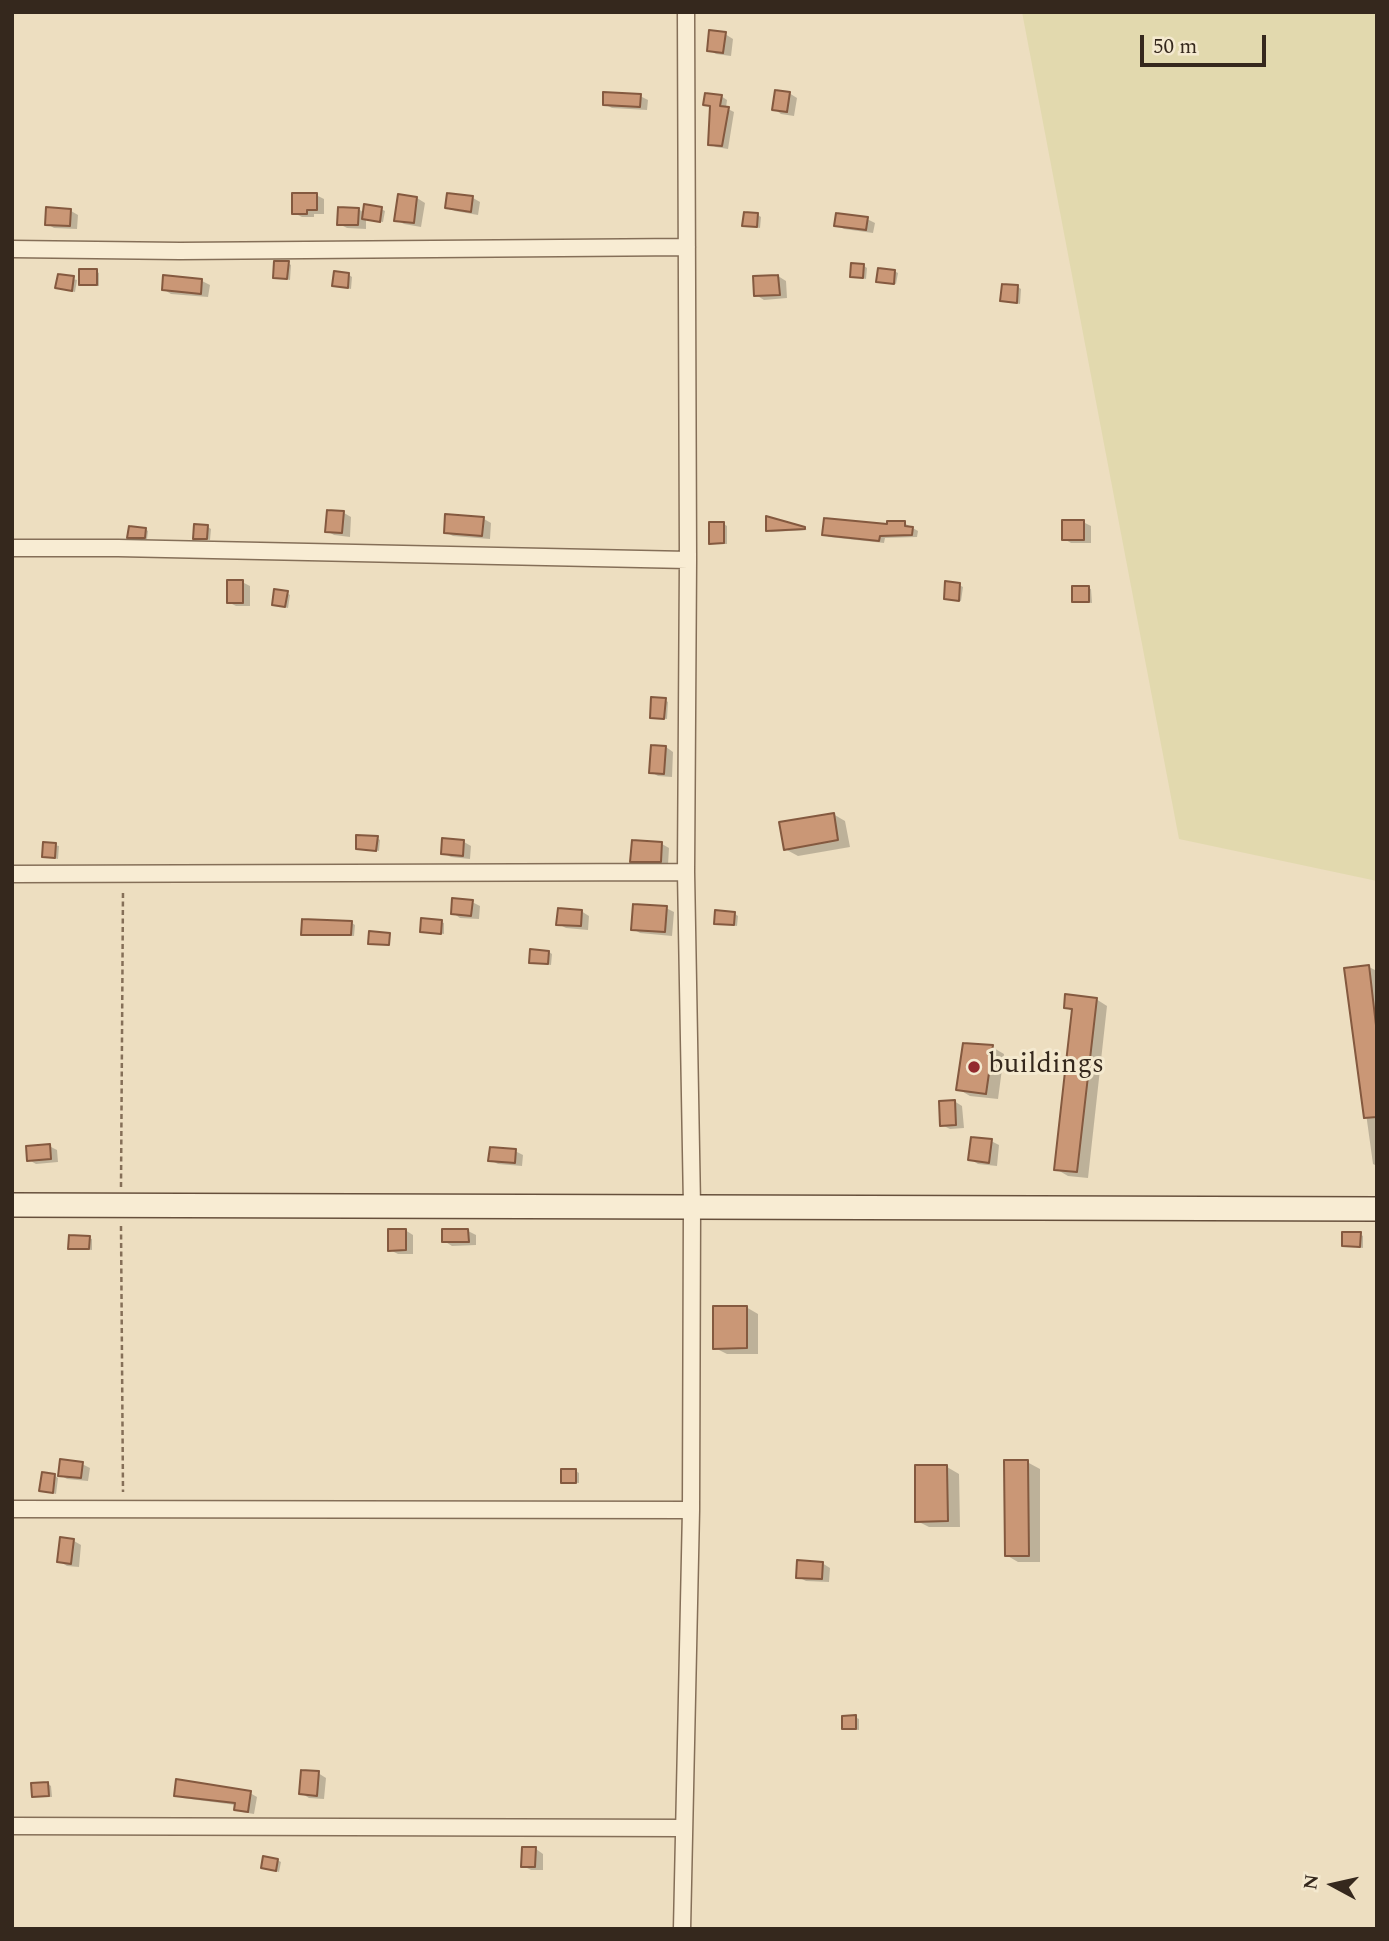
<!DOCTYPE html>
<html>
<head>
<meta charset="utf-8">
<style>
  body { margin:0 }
  #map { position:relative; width:1389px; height:1941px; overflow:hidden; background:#eddec0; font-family:Spectral,serif }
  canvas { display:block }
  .frame { position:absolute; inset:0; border:14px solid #35281d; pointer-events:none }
  .north { position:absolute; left:1298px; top:1850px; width:70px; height:70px; -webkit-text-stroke:5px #f4e9cf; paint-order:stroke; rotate:278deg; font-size:19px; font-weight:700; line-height:28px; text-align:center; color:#35281d }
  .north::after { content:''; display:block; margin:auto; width:24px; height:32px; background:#35281d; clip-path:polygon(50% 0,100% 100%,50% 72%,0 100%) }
  .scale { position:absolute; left:1140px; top:35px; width:126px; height:32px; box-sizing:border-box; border:4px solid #35281d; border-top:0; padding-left:9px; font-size:21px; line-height:24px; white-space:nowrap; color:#35281d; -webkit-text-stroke:5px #f4e9cf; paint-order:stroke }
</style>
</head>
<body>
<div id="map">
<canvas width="1389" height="1941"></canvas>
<div class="frame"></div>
<div class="north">N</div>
<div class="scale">50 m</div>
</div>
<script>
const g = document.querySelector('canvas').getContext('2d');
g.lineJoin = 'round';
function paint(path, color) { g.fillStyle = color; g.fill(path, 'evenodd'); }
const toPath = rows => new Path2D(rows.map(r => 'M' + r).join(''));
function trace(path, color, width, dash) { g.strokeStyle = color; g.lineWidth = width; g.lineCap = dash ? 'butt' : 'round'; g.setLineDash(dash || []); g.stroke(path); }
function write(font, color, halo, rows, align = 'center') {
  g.font = font + ' Spectral,serif'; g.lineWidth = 6; g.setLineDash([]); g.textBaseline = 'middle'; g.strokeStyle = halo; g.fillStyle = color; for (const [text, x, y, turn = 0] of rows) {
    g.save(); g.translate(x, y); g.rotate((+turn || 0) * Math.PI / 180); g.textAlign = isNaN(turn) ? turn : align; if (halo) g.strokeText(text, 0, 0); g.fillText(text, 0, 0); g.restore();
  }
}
const farmland = toPath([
  [1022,12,1377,12,1377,881,1179,839]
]);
const shadow = toPath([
  [725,34,733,39,731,56,716,54,709,50],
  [789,93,797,98,794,116,781,114,774,109],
  [640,96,648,100,647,110,612,108,604,104],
  [721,96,727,100,726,108,734,112,728,149,716,147,710,144,712,108,705,104],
  [316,195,324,199,324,214,314,214,314,217,302,217,294,213],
  [399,196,417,198,425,203,421,227,404,224,396,220],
  [473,198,480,202,478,215,455,211,447,207],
  [358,209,365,213,381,209,385,211,383,222,366,220,366,229,347,228,339,224],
  [71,211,78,215,77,229,54,228,47,224],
  [758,215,761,217,760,228,744,225],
  [867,219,875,223,873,233,844,229,836,225],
  [288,263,291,265,290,280,274,277],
  [864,266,867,268,866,279,852,276],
  [96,271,99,273,99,286,81,284],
  [894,271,898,273,896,284,881,282],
  [349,275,352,277,351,289,334,285],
  [59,276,77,280,75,292,57,288],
  [778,276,786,281,787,298,764,300,756,295],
  [165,277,202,281,210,285,208,297,171,294,163,289],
  [1018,287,1021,289,1020,304,1002,300],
  [344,513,351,517,350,537,334,535,327,531],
  [484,519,491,523,490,539,453,536,445,532],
  [1083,522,1091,526,1091,543,1071,543,1064,539],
  [904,523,918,531,917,537,885,538,884,543,829,537,824,534],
  [724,524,727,526,727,544,714,544,711,542],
  [208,527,211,529,210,540,195,538],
  [145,529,148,531,147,539,129,537],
  [805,529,807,530,771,532,768,530],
  [242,582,250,586,250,606,236,606,228,602],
  [959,585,963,587,961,601,945,598],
  [1088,588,1091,589,1092,603,1074,601],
  [287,593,290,595,288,608,273,604],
  [665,700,668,702,667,719,651,717],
  [666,747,673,752,672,777,658,776,651,772],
  [833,814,845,821,850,847,798,856,785,849],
  [377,838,380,840,379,851,357,848],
  [464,842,471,846,470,859,451,857,443,853],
  [44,843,59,846,58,859,44,856],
  [662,844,669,848,668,865,640,865,632,861],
  [472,902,480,906,479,919,460,918,453,913],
  [666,908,674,912,672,936,640,933,633,929],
  [581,911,589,916,588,930,566,928,558,924],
  [735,914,738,916,737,926,716,923],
  [304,920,352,923,355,925,354,936,306,935,303,934],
  [441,922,444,923,444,934,422,931],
  [549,952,552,954,551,965,531,962],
  [1369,967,1377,971,1377,1166,1373,1164,1346,969],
  [1096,999,1107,1006,1088,1178,1068,1176,1056,1169,1074,1012,1065,1007],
  [992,1047,1004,1054,998,1099,970,1096,958,1089],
  [954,1101,962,1106,964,1128,950,1129,942,1125],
  [991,1141,999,1145,997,1166,978,1164,970,1159],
  [49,1146,57,1150,58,1162,36,1164,29,1160],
  [515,1151,523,1155,522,1166,498,1164,490,1160],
  [405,1230,413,1235,413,1254,398,1254,390,1250],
  [468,1231,476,1235,476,1245,452,1246,444,1241],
  [1360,1234,1363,1236,1363,1248,1344,1245],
  [89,1238,92,1239,92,1250,70,1248],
  [746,1307,758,1314,758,1354,727,1354,715,1348],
  [1027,1462,1040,1469,1040,1562,1018,1562,1006,1555],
  [82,1464,90,1468,88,1481,67,1479,60,1475],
  [917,1467,947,1467,959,1474,960,1527,929,1527,917,1521],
  [576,1471,579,1473,579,1483,563,1482],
  [55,1476,58,1478,56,1494,41,1490],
  [74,1541,81,1545,79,1567,67,1566,59,1561],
  [822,1563,830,1568,829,1582,806,1581,798,1577],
  [855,1717,859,1719,859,1730,844,1728],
  [318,1773,326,1778,324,1799,309,1798,301,1793],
  [48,1784,51,1786,52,1797,34,1796],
  [250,1793,257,1797,254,1814,242,1812,236,1809,236,1805,182,1798,176,1795],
  [536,1849,543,1854,543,1870,531,1870,523,1866],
  [277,1860,281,1862,279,1872,263,1868]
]);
const building = toPath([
  [709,30,726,32,723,53,707,51,709,30],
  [775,90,790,92,787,112,772,110,775,90],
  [603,92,641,94,640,107,603,105,603,92],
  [705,93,722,95,720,106,729,107,722,146,708,145,710,106,703,105,705,93],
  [292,193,317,193,317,210,307,210,307,214,292,214,292,193],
  [447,193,473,196,471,212,445,208,447,193],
  [398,194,417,197,414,223,394,221,398,194],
  [364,204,382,207,380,222,362,219,364,204],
  [46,207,71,209,70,226,45,225,46,207],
  [338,207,359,208,358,225,337,225,338,207],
  [744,212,758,213,757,227,742,226,744,212],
  [836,213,868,217,866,230,834,226,836,213],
  [274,261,289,261,287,279,273,278,274,261],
  [851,263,864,264,863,278,850,277,851,263],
  [878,268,895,270,894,284,876,282,878,268],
  [79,269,97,269,97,285,79,285,79,269],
  [334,271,349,273,348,288,332,286,334,271],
  [58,274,74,276,72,291,55,288,58,274],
  [163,275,202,279,201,294,162,290,163,275],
  [778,275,780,295,754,296,753,276,778,275],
  [1002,284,1018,285,1017,303,1000,301,1002,284],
  [327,510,344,511,342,533,325,532,327,510],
  [445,514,484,517,482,536,444,533,445,514],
  [766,516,805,527,805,529,766,531,766,516],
  [824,518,887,524,887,521,905,521,905,526,913,527,912,535,880,536,879,541,822,535,824,518],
  [1062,520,1084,520,1084,540,1062,540,1062,520],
  [709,522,724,522,724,543,709,544,709,522],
  [194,524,208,525,207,539,193,539,194,524],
  [129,526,146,528,145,538,127,538,129,526],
  [227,580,243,580,243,603,227,603,227,580],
  [945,581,960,583,959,601,944,599,945,581],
  [1072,586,1089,586,1089,602,1072,602,1072,586],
  [274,589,288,591,285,607,272,605,274,589],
  [651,697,666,698,664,719,650,718,651,697],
  [651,745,666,746,664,774,649,773,651,745],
  [834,813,838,840,784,850,779,822,834,813],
  [356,835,378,836,376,851,356,849,356,835],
  [442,838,464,840,463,856,441,854,442,838],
  [632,840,662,842,661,862,630,862,632,840],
  [43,842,56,843,55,858,42,857,43,842],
  [452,898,473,900,471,916,451,914,452,898],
  [633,904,667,906,665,932,631,930,633,904],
  [558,908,582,910,581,926,556,925,558,908],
  [715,910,735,912,734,925,714,924,715,910],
  [421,918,442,920,441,934,420,932,421,918],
  [302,919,352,921,351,935,301,935,302,919],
  [369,931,390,933,389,945,368,944,369,931],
  [530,949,549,951,548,964,529,963,530,949],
  [1369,965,1377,1034,1377,1117,1364,1118,1344,968,1369,965],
  [1065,994,1097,998,1077,1172,1054,1170,1072,1009,1064,1008,1065,994],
  [963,1043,993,1045,986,1094,956,1090,963,1043],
  [955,1100,956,1125,940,1126,939,1101,955,1100],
  [971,1137,992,1139,989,1163,968,1160,971,1137],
  [50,1144,51,1159,27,1161,26,1146,50,1144],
  [490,1147,516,1149,515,1163,488,1161,490,1147],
  [388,1229,406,1229,406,1250,388,1251,388,1229],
  [442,1229,468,1229,469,1242,442,1242,442,1229],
  [1342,1232,1361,1232,1360,1247,1342,1246,1342,1232],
  [69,1235,90,1236,89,1249,68,1249,69,1235],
  [713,1306,747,1306,747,1348,713,1349,713,1306],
  [60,1459,83,1462,81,1478,58,1476,60,1459],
  [1004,1460,1028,1460,1029,1556,1005,1556,1004,1460],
  [915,1465,947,1465,948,1521,915,1522,915,1465],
  [561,1469,576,1469,576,1483,561,1483,561,1469],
  [42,1472,55,1474,53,1493,39,1491,42,1472],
  [60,1537,74,1539,71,1564,57,1562,60,1537],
  [797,1560,823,1562,822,1579,796,1578,797,1560],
  [856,1715,856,1729,842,1729,842,1716,856,1715],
  [301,1770,319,1771,317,1796,299,1794,301,1770],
  [176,1779,251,1791,248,1812,234,1810,235,1803,174,1796,176,1779],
  [48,1782,49,1796,32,1797,31,1783,48,1782],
  [522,1847,536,1847,535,1867,521,1867,522,1847],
  [263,1856,278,1859,276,1871,261,1868,263,1856]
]);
const path = toPath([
  [121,1187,123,890],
  [121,1226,123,1492]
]);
const street = toPath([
  [12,249,180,251,687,247],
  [12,548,118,548,688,560],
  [12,874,686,872],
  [12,1509,691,1510],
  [12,1826,683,1828],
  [682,1929,691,1510,692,1206,686,872,688,560,686,12]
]);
const secondary = toPath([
  [12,1205,1377,1209]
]);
const markers = [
  [974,1067,7,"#932a2d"]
];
const poiNames = [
  ["buildings",988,1067]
];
paint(farmland, '#e2d9ae');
paint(shadow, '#0003');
paint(building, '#ca9776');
trace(building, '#84593f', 2);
trace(street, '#856f58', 19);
trace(secondary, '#67503c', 26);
trace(path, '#856f58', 2.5, [5, 3.5]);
trace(street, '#f8ecd3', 16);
trace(secondary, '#f8ecd3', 23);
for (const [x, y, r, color] of markers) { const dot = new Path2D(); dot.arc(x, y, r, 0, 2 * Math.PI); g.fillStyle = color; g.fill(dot); trace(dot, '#f4e9cf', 2.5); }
write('28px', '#35281d', '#f4e9cf', poiNames, 'left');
</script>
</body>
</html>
